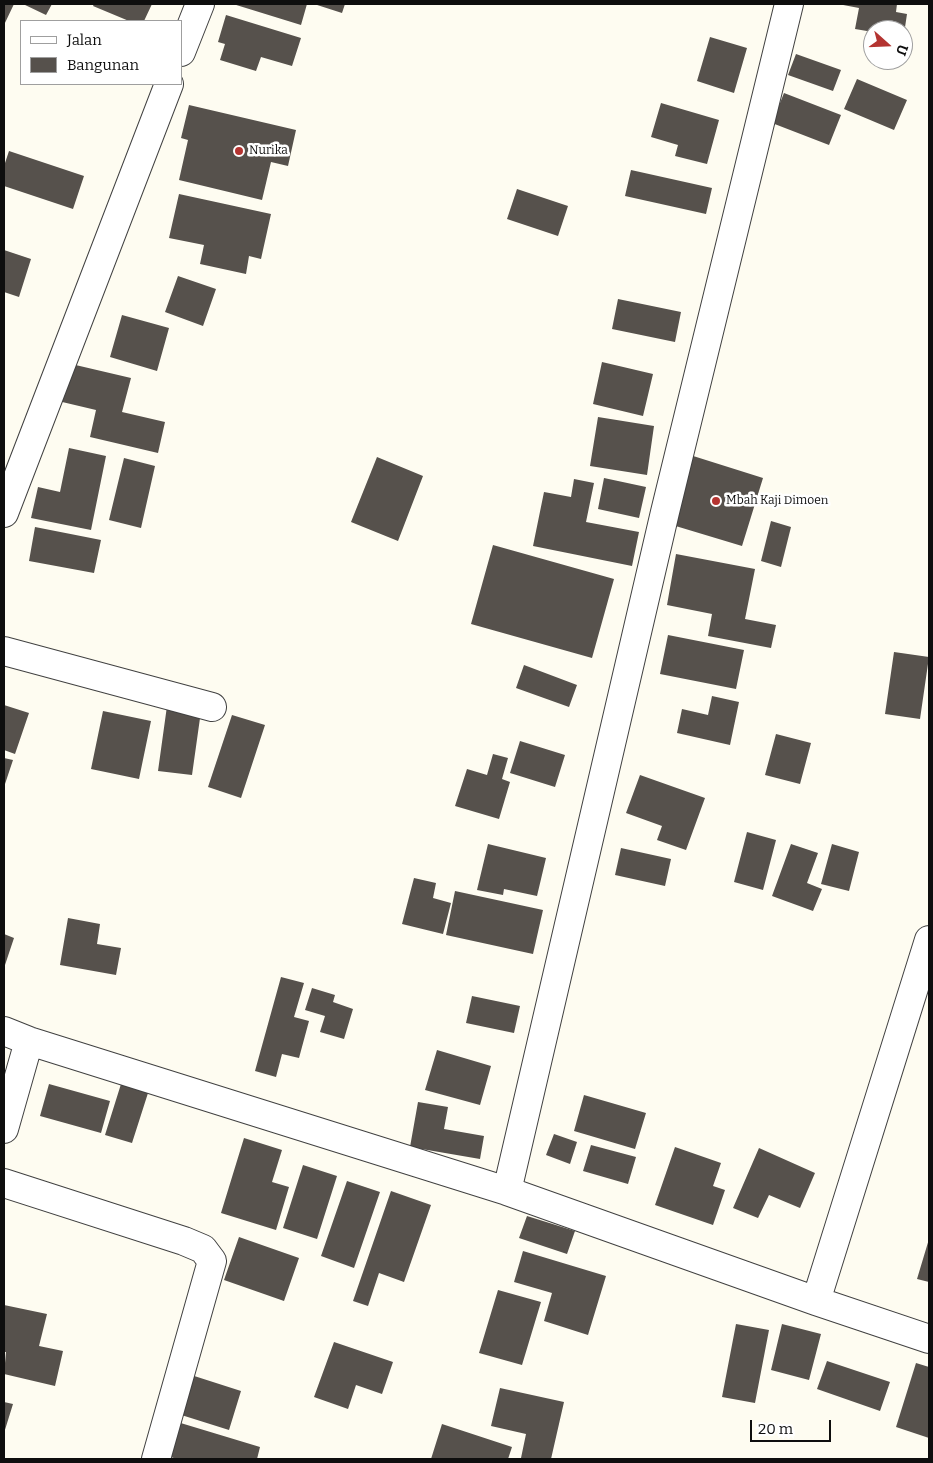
<!DOCTYPE html>
<html>
<head>
<meta charset="utf-8">
<style>
  body { margin:0 }
  #map { position:relative; width:933px; height:1463px; overflow:hidden; background:#fefcf1; font-family:Bitter,serif }
  canvas { display:block }
  .frame { position:absolute; inset:0; border:5px solid #0e0e0e; pointer-events:none }
  .legend { position:absolute; left:20px; top:20px; width:162px; height:65px; box-sizing:border-box; background:#fff; border:1px solid #9f9f9f; margin:0; padding:6px 9px; list-style:none; font-size:15px; color:#0e0e0e }
  .legend li { display:flex; align-items:center; gap:10px; height:25px }
  .legend b { width:25px; border:1px solid #9f9f9f }
  .north { position:absolute; left:863px; top:20px; width:50px; height:50px; box-sizing:border-box; background:#fff; border:1px solid #9f9f9f; border-radius:50%; rotate:110deg; font-size:14px; font-weight:700; line-height:20px; text-align:center; color:#0e0e0e }
  .north::after { content:''; display:block; margin:auto; width:18px; height:22px; background:#b43431; clip-path:polygon(50% 0,100% 100%,50% 72%,0 100%) }
  .scale { position:absolute; left:750px; top:1420px; width:81px; height:22px; box-sizing:border-box; border:2px solid #0e0e0e; border-top:0; padding-left:6px; font-size:15px; line-height:18px; white-space:nowrap; color:#0e0e0e; -webkit-text-stroke:4px #fff; paint-order:stroke }
</style>
</head>
<body>
<div id="map">
<canvas width="933" height="1463"></canvas>
<div class="frame"></div>
<ul class="legend">
<li><b style="height:6px;background:#fff"></b>Jalan</li>
<li><b style="height:14px;background:#56514c"></b>Bangunan</li>
</ul>
<div class="north">U</div>
<div class="scale">20 m</div>
</div>
<script>
const g = document.querySelector('canvas').getContext('2d');
g.lineJoin = 'round';
function paint(path, color) { g.fillStyle = color; g.fill(path, 'evenodd'); }
const toPath = rows => new Path2D(rows.map(r => 'M' + r).join(''));
function trace(path, color, width, dash) { g.strokeStyle = color; g.lineWidth = width; g.lineCap = dash ? 'butt' : 'round'; g.setLineDash(dash || []); g.stroke(path); }
function write(font, color, halo, rows, align = 'center') {
  g.font = font + ' Bitter,serif'; g.lineWidth = 5; g.setLineDash([]); g.textBaseline = 'middle'; g.strokeStyle = halo; g.fillStyle = color; for (const [text, x, y, turn = 0] of rows) {
    g.save(); g.translate(x, y); g.rotate((+turn || 0) * Math.PI / 180); g.textAlign = isNaN(turn) ? turn : align; if (halo) g.strokeText(text, 0, 0); g.fillText(text, 0, 0); g.restore();
  }
}
const building = toPath([
  [4,4,14,4,4,25],
  [23,4,52,4,46,15],
  [94,4,152,4,144,21,129,21,93,6],
  [233,4,307,4,301,25],
  [314,4,345,4,342,13],
  [838,4,897,4,896,12,907,14,904,34,903,30,873,30,873,32,855,29,859,8],
  [226,15,301,38,292,66,261,57,256,71,220,60,225,44,218,42],
  [710,37,747,48,734,93,697,81],
  [796,54,841,70,833,91,788,75],
  [857,79,907,100,894,130,844,109],
  [784,93,841,115,829,145,772,123],
  [661,103,719,120,707,164,675,156,678,145,651,137],
  [189,105,296,130,288,166,271,162,262,200,179,180,188,140,181,138],
  [9,151,84,176,73,209,4,186,4,166],
  [631,170,712,188,706,214,625,196],
  [517,189,568,206,558,236,507,219],
  [179,194,271,214,261,259,249,256,246,274,200,264,204,245,169,238],
  [4,250,31,259,19,297,4,292],
  [178,276,216,289,203,326,165,312],
  [618,299,681,312,675,342,612,329],
  [122,315,169,328,157,371,110,357],
  [602,362,653,374,643,416,593,404],
  [67,363,131,378,122,412,165,422,158,453,90,437,96,410,58,401],
  [598,417,654,426,647,475,590,466],
  [69,448,106,456,91,530,31,518,38,487,60,492],
  [690,455,763,478,742,546,669,524],
  [377,457,423,476,398,541,351,522],
  [124,458,155,466,141,528,109,520],
  [604,478,646,487,639,518,598,509],
  [574,479,594,483,586,522,639,532,632,566,533,546,544,492,571,497],
  [771,521,791,527,781,567,761,561],
  [35,527,101,540,94,573,29,561],
  [493,545,614,579,592,658,471,624],
  [676,554,755,569,745,619,776,625,771,648,708,636,712,614,667,605],
  [668,635,744,650,736,689,660,674],
  [894,652,929,657,920,719,885,714],
  [524,665,577,685,569,707,516,688],
  [712,696,739,702,730,745,677,733,682,709,708,715],
  [4,705,29,713,15,754,4,750],
  [167,706,201,711,192,775,158,771],
  [103,711,151,721,139,779,91,769],
  [232,715,265,725,241,798,208,787],
  [776,734,811,743,800,784,765,775],
  [520,741,565,755,555,787,510,773],
  [493,754,508,758,502,779,510,782,499,819,455,806,467,769,487,775],
  [4,758,13,760,4,787],
  [640,775,705,798,686,850,657,840,662,826,626,813],
  [747,832,776,840,763,890,734,882],
  [488,844,546,858,537,896,504,889,503,895,477,890],
  [791,844,818,853,807,883,822,889,813,911,772,896],
  [832,844,859,852,849,891,821,884],
  [621,848,671,859,665,886,615,875],
  [414,878,436,883,433,898,451,903,443,934,402,924],
  [455,891,543,910,533,954,446,935],
  [68,918,100,924,97,944,121,948,116,975,60,965],
  [4,934,14,938,4,968],
  [281,977,304,983,294,1017,309,1021,299,1058,282,1054,276,1077,255,1071],
  [312,988,335,995,333,1002,353,1009,344,1039,320,1032,325,1016,305,1010],
  [472,996,520,1006,514,1033,466,1023],
  [437,1050,491,1066,480,1105,425,1090],
  [49,1084,110,1101,101,1133,40,1116],
  [121,1084,148,1093,132,1143,105,1135],
  [584,1095,646,1113,635,1149,574,1131],
  [418,1102,448,1107,444,1129,484,1136,480,1159,410,1147],
  [554,1134,577,1142,570,1164,546,1155],
  [244,1138,282,1150,272,1182,289,1187,276,1230,221,1213],
  [591,1145,636,1157,628,1184,583,1171],
  [675,1147,721,1163,713,1186,725,1190,713,1225,655,1205],
  [759,1148,815,1173,800,1208,769,1195,758,1218,733,1208],
  [303,1165,337,1176,317,1239,283,1228],
  [347,1181,380,1192,354,1268,321,1256],
  [391,1191,431,1205,404,1282,379,1273,368,1306,353,1301],
  [527,1216,575,1231,567,1254,519,1238],
  [239,1237,299,1258,284,1301,224,1280],
  [929,1239,929,1282,917,1279],
  [523,1251,606,1276,588,1335,544,1321,552,1293,514,1282],
  [498,1290,541,1302,522,1365,479,1353],
  [4,1305,47,1314,39,1346,63,1351,55,1386,4,1374,6,1352,4,1352],
  [736,1324,769,1330,755,1403,722,1397],
  [782,1324,821,1334,809,1380,771,1370],
  [334,1342,393,1362,382,1394,356,1385,348,1409,314,1397],
  [827,1361,890,1382,880,1411,817,1389],
  [916,1363,929,1367,929,1438,896,1427],
  [188,1374,241,1391,229,1430,175,1413],
  [500,1388,564,1402,551,1459,521,1458,526,1434,491,1426],
  [4,1402,13,1404,4,1433],
  [174,1421,260,1447,257,1459,177,1459,164,1455],
  [442,1424,512,1447,508,1459,431,1459]
]);
const minor = toPath([
  [789,4,665,512,507,1191,816,1301,929,1339],
  [181,52,200,4],
  [4,513,169,84],
  [4,651,212,707],
  [4,1031,29,1041,507,1191],
  [4,1129,29,1041],
  [4,1183,184,1241,203,1249,212,1261,156,1459],
  [816,1301,929,940]
]);
const markers = [
  [239,151,5,"#b43431"],
  [716,501,5,"#b43431"]
];
const poiNames = [
  ["Nurika",249,151],
  ["Mbah Kaji Dimoen",726,501]
];
paint(building, '#56514c');
trace(minor, '#414141', 30);
trace(minor, '#fff', 28);
for (const [x, y, r, color] of markers) { const dot = new Path2D(); dot.arc(x, y, r, 0, 2 * Math.PI); g.fillStyle = color; g.fill(dot); trace(dot, '#fff', 2); }
write('12px', '#0e0e0e', '#fff', poiNames, 'left');
</script>
</body>
</html>
